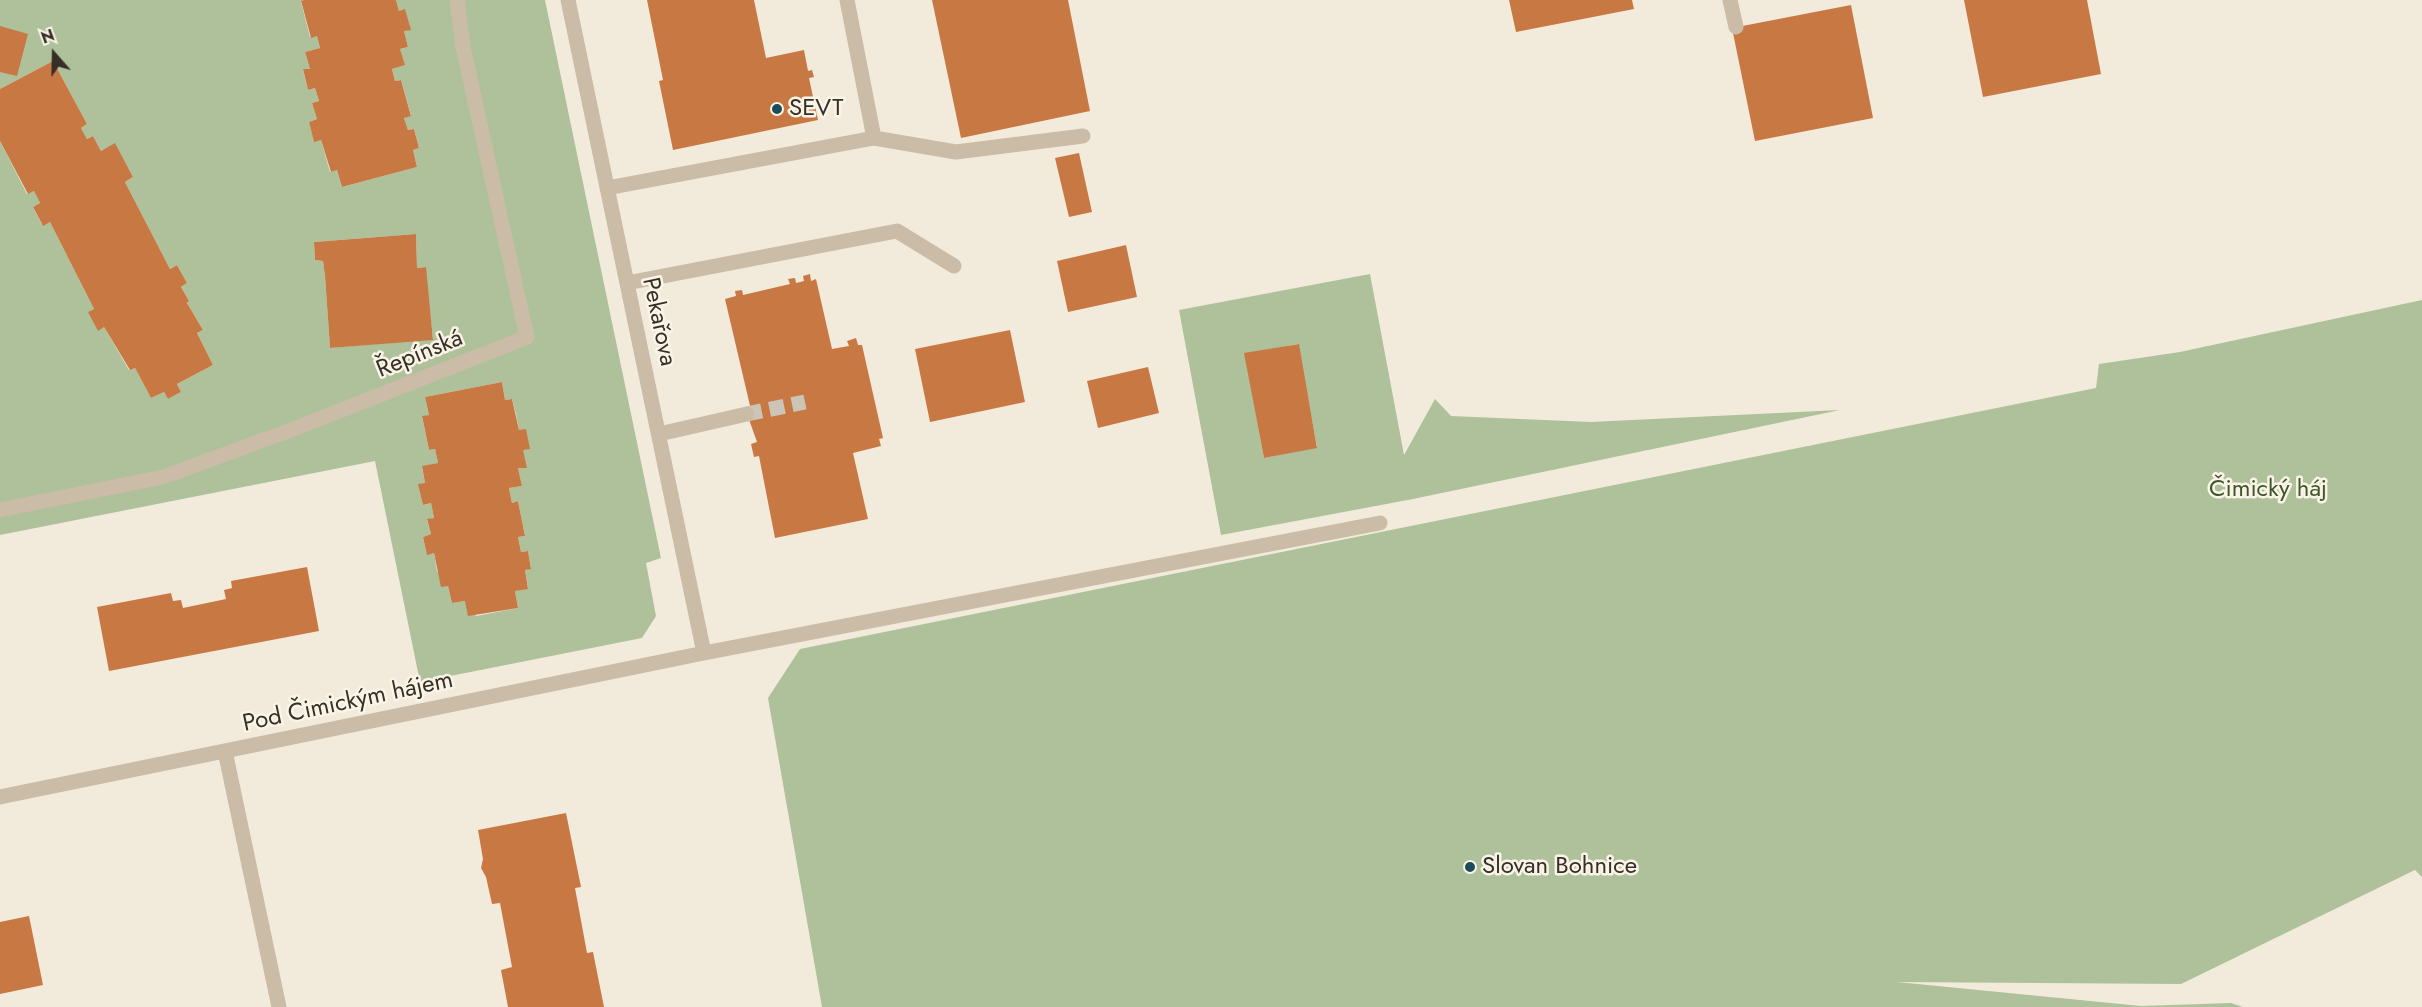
<!DOCTYPE html>
<html>
<head>
<meta charset="utf-8">
<style>
  body { margin:0 }
  #map { position:relative; width:2422px; height:1007px; overflow:hidden; background:#f2ebdb; font-family:Jost,sans-serif }
  canvas { display:block }
  .north { position:absolute; left:24px; top:24px; width:60px; height:60px; -webkit-text-stroke:4px #faf4e7; paint-order:stroke; rotate:340deg; font-size:16px; font-weight:700; line-height:24px; text-align:center; color:#362e27 }
  .north::after { content:''; display:block; margin:auto; width:21px; height:27px; background:#362e27; clip-path:polygon(50% 0,100% 100%,50% 72%,0 100%) }
</style>
</head>
<body>
<div id="map">
<canvas width="2422" height="1007"></canvas>
<div class="north">N</div>
</div>
<script>
const g = document.querySelector('canvas').getContext('2d');
g.lineJoin = 'round';
function paint(path, color) { g.fillStyle = color; g.fill(path, 'evenodd'); }
const toPath = rows => new Path2D(rows.map(r => 'M' + r).join(''));
function trace(path, color, width, dash) { g.strokeStyle = color; g.lineWidth = width; g.lineCap = dash ? 'butt' : 'round'; g.setLineDash(dash || []); g.stroke(path); }
function write(font, color, halo, rows, align = 'center') {
  g.font = font + ' Jost,sans-serif'; g.lineWidth = 5; g.setLineDash([]); g.textBaseline = 'middle'; g.strokeStyle = halo; g.fillStyle = color; for (const [text, x, y, turn = 0] of rows) {
    g.save(); g.translate(x, y); g.rotate((+turn || 0) * Math.PI / 180); g.textAlign = isNaN(turn) ? turn : align; if (halo) g.strokeText(text, 0, 0); g.fillText(text, 0, 0); g.restore();
  }
}
const green = toPath([
  [0,0,305,0,301,2,310,37,317,36,320,48,305,52,310,69,303,70,308,90,315,88,319,101,312,103,317,119,309,122,314,141,321,140,330,172,337,170,342,187,417,167,413,150,419,148,414,129,408,130,404,118,411,115,401,80,395,81,392,69,404,65,400,49,408,47,404,31,410,29,405,10,399,11,396,0,545,0,661,558,646,563,656,616,642,638,420,682,375,461,0,535,0,141,27,194,34,191,40,203,33,207,42,225,50,222,94,309,89,312,98,330,104,327,129,370,135,368,151,398,164,392,168,399,181,392,177,384,213,365,197,333,203,330,187,303,189,301,181,287,187,283,177,265,170,269,125,182,133,177,115,144,101,151,93,136,87,139,81,128,87,124,53,61,0,89],
  [416,234,417,268,425,267,433,339,330,348,325,276,323,261,315,260,314,242],
  [502,382,505,400,512,399,516,414,526,468,518,468,522,486,509,488,512,503,518,501,525,536,518,537,521,552,528,551,531,568,525,570,528,588,515,591,518,608,476,616,465,601,452,603,448,586,437,571,434,553,427,554,423,537,431,534,427,520,434,518,431,503,423,505,419,485,425,483,422,467,438,463,435,449,429,450,422,417,429,415,425,397],
  [1370,274,1404,455,1435,399,1451,416,1591,422,1840,410,1413,499,1221,535,1179,310],
  [1298,344,1317,447,1264,458,1245,354],
  [2422,300,2422,877,2415,870,2181,984,1897,982,2141,1006,2231,1003,2243,1007,822,1007,768,698,800,649,2096,388,2099,364,2180,352]
]);
const building = toPath([
  [305,0,396,0,399,11,405,9,411,30,404,31,408,47,400,49,405,65,392,69,395,81,401,80,411,116,404,118,408,130,414,129,419,148,413,150,417,167,342,187,337,170,331,172,321,140,314,142,309,122,317,119,312,103,319,101,315,88,308,90,303,69,310,69,305,52,320,48,317,36,311,38,301,1],
  [647,0,754,0,766,58,804,50,808,71,812,70,814,77,809,78,818,120,673,150,659,81,663,80],
  [932,0,1068,0,1090,111,961,138],
  [1509,0,1632,0,1634,9,1516,32],
  [1964,0,2087,0,2101,74,1983,97],
  [1851,5,1873,118,1755,141,1732,28],
  [0,26,28,34,17,76,0,72],
  [53,61,87,124,81,128,87,139,93,136,101,151,115,143,133,177,125,182,170,269,177,265,187,283,181,287,189,301,187,303,203,330,197,333,213,365,177,384,181,392,168,399,164,392,151,398,135,368,130,370,104,327,98,331,88,312,94,309,50,222,43,226,33,207,40,203,34,191,28,194,0,141,0,89],
  [1079,153,1092,212,1069,217,1055,158],
  [416,234,417,268,426,267,433,340,330,348,325,276,323,261,315,260,314,242],
  [1126,245,1137,297,1068,312,1057,261],
  [810,274,811,281,816,279,832,349,849,346,847,341,856,338,858,345,862,345,883,438,879,439,881,446,853,453,868,519,775,538,759,456,754,457,751,444,757,442,746,411,751,410,725,299,736,296,735,291,742,290,743,295,790,284,788,279,795,278,796,283,804,281,803,276],
  [1010,330,1025,402,930,422,915,349],
  [1299,344,1317,448,1264,458,1244,353],
  [1148,367,1159,413,1098,428,1087,381],
  [502,382,505,400,512,399,519,430,526,429,530,449,523,450,527,468,518,468,522,486,509,488,512,503,518,501,525,536,518,537,521,552,528,551,531,569,525,570,528,589,515,591,518,608,468,616,465,601,452,603,448,586,441,587,434,553,427,555,423,537,431,534,427,519,434,518,431,503,423,505,418,484,425,483,422,466,438,463,435,449,429,450,422,416,429,415,425,397],
  [307,567,319,631,109,671,97,607,171,593,173,601,181,600,183,608,226,599,224,590,232,588,231,581],
  [566,813,581,887,575,888,587,953,593,952,604,1007,508,1007,501,970,512,967,500,903,492,904,486,877,481,868,483,859,478,830],
  [29,916,43,985,0,994,0,922]
]);
const minorTunnel = toPath([
  [747,414,805,402]
]);
const minor = toPath([
  [568,0,704,653],
  [847,0,874,138],
  [1730,0,1736,27],
  [607,188,874,138,956,152,1083,136],
  [627,283,897,231,954,266],
  [659,434,747,414],
  [0,510,163,477,299,427,527,337,463,47,457,0],
  [225,751,279,1007],
  [0,797,704,653,1380,523]
]);
const markers = [
  [777,109,6,"#1c4b59"],
  [1470,867,6,"#1c4b59"]
];
const poiNames = [
  ["SEVT",789,109],
  ["Slovan Bohnice",1482,867]
];
const streetNames = [
  ["Pekařova",658,322,78],
  ["Řepínská",420,355,-22],
  ["Pod Čimickým hájem",348,703,-12]
];
const parkNames = [
  ["Čimický háj",2268,490]
];
paint(green, '#aec19b');
paint(building, '#c87843');
trace(minorTunnel, '#ccc5b7', 15, [15, 8]);
trace(minor, '#cabca7', 15);
for (const [x, y, r, color] of markers) { const dot = new Path2D(); dot.arc(x, y, r, 0, 2 * Math.PI); g.fillStyle = color; g.fill(dot); trace(dot, '#faf4e7', 2); }
write('24px', '#362e27', '#faf4e7', poiNames, 'left');
write('24px', '#362e27', '#faf4e7', streetNames);
write('24px', '#3f552b', '#faf4e7', parkNames);
</script>
</body>
</html>
